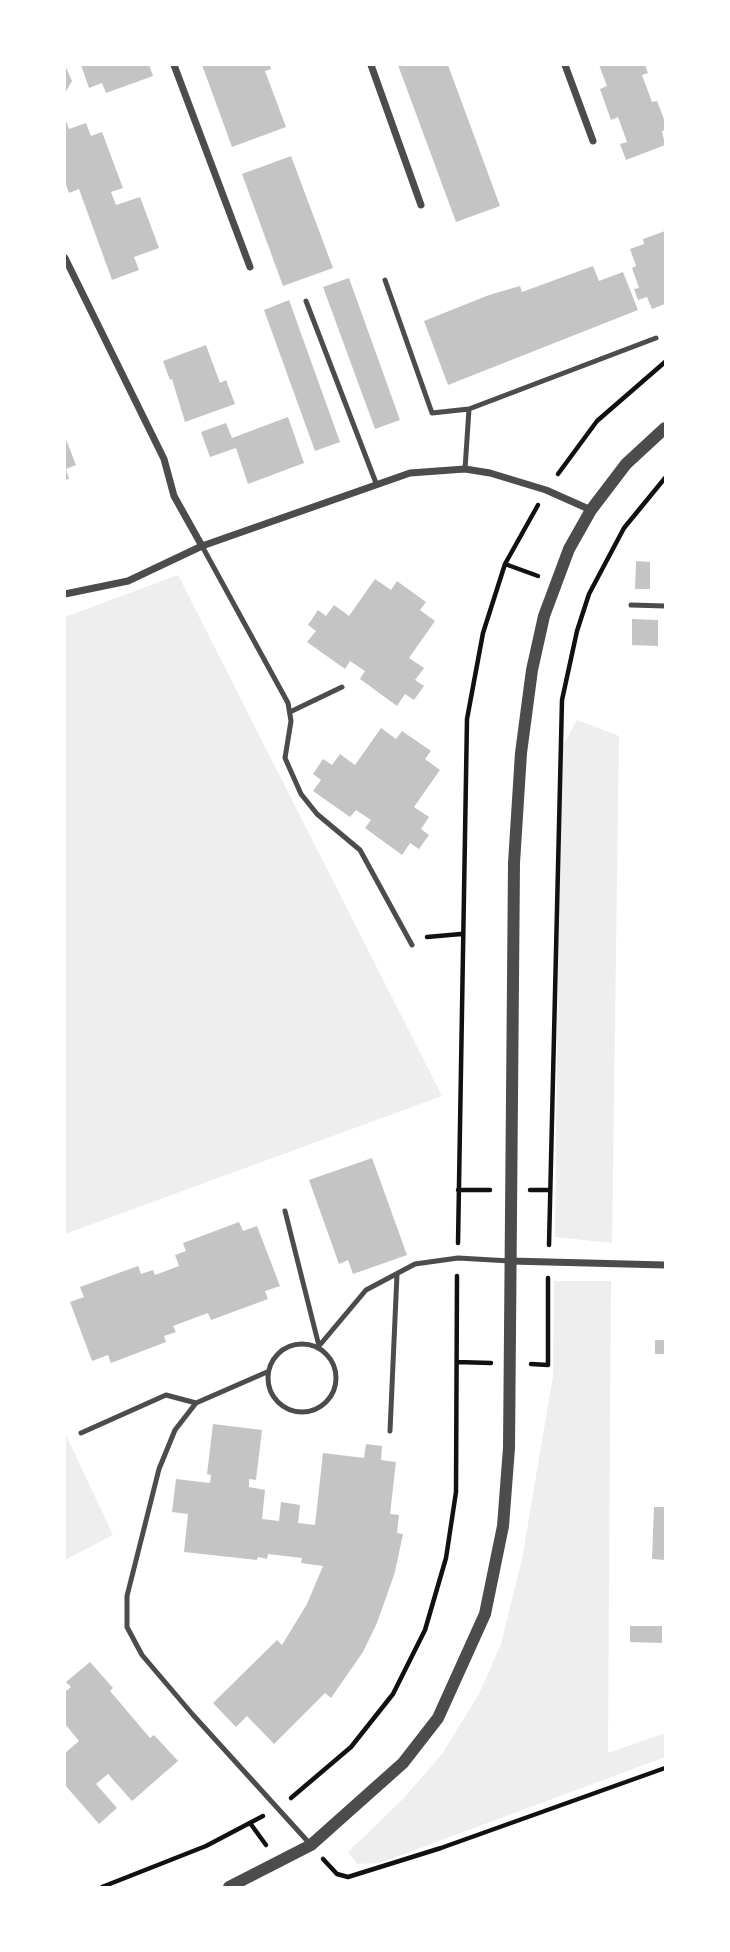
<!DOCTYPE html>
<html>
<head>
<meta charset="utf-8">
<style>
  body { margin:0 }
  #map { position:relative; width:730px; height:1952px; overflow:hidden; background:#fff; font-family:Inter,sans-serif }
  canvas { display:block }
  .frame { position:absolute; inset:0; border:66px solid #fff; pointer-events:none }
</style>
</head>
<body>
<div id="map">
<canvas width="730" height="1952"></canvas>
<div class="frame"></div>
</div>
<script>
const g = document.querySelector('canvas').getContext('2d');
g.lineJoin = 'round';
function paint(path, color) { g.fillStyle = color; g.fill(path, 'evenodd'); }
const toPath = rows => new Path2D(rows.map(r => 'M' + r).join(''));
function trace(path, color, width, dash) { g.strokeStyle = color; g.lineWidth = width; g.lineCap = dash ? 'butt' : 'round'; g.setLineDash(dash || []); g.stroke(path); }
const green = toPath([
  [178,575,442,1096,65,1234,65,617],
  [577,720,619,736,612,1243,555,1237,560,751],
  [554,1281,611,1281,608,1753,665,1733,665,1757,380,1863,357,1864,348,1852,403,1799,442,1754,479,1694,501,1644,522,1559,553,1376],
  [65,1433,113,1535,65,1560]
]);
const building = toPath([
  [65,65,72,81,65,93],
  [81,65,149,65,153,76,106,93,102,83,89,88],
  [202,65,270,65,271,69,265,71,286,127,232,147],
  [398,65,448,65,500,206,456,222],
  [599,65,645,65,648,73,642,75,652,102,657,101,665,122,665,130,662,131,665,145,626,160,620,144,627,142,618,117,611,120,600,89,607,86],
  [65,118,69,129,86,123,91,136,102,132,123,188,111,192,116,205,140,197,159,248,134,257,139,270,112,280,79,189,69,193,65,182],
  [291,156,333,268,283,286,242,174],
  [665,231,665,304,652,309,647,297,638,300,634,289,639,288,632,268,636,266,630,249,644,244,643,239],
  [593,266,599,281,623,272,638,310,448,385,424,321,489,295,520,286,522,292],
  [349,278,400,420,375,429,323,287],
  [289,300,340,442,315,451,264,310],
  [206,345,220,383,226,380,235,404,185,422,172,379,170,380,163,361],
  [288,417,304,463,248,484,236,448,210,457,201,432,226,423,232,438],
  [65,437,76,465,66,469,69,479,65,480],
  [636,561,650,562,650,589,635,589],
  [375,579,391,590,397,581,426,602,420,610,435,621,409,658,424,668,415,680,424,686,414,700,405,694,397,706,360,679,365,671,350,661,345,669,307,642,316,631,308,625,318,610,326,616,334,605,349,616],
  [632,619,658,620,658,646,632,645],
  [381,728,396,739,402,731,431,751,425,759,440,770,414,807,429,817,421,829,429,835,419,849,410,843,402,855,365,828,371,820,356,810,350,817,313,791,321,780,313,774,323,759,332,765,340,754,355,765],
  [372,1158,407,1255,353,1274,348,1260,339,1264,309,1180],
  [239,1222,243,1231,257,1226,280,1286,265,1291,268,1299,211,1320,208,1313,173,1326,176,1332,164,1336,166,1342,111,1363,108,1355,92,1361,70,1302,84,1297,80,1287,138,1266,141,1274,153,1270,155,1275,179,1266,175,1255,186,1251,183,1243],
  [655,1340,665,1340,665,1354,655,1354],
  [213,1424,262,1430,256,1480,249,1479,249,1487,265,1490,262,1519,279,1521,281,1502,300,1505,298,1523,315,1525,323,1453,364,1458,366,1444,382,1446,381,1460,396,1462,390,1514,399,1515,397,1533,403,1534,395,1572,377,1623,363,1652,331,1698,325,1693,274,1744,247,1716,236,1727,213,1703,277,1640,282,1645,307,1604,323,1566,301,1563,302,1558,268,1554,267,1559,258,1557,257,1560,184,1552,188,1514,172,1512,176,1479,210,1483,211,1475,207,1474],
  [654,1507,665,1507,665,1560,652,1559],
  [630,1626,662,1626,662,1643,630,1642],
  [90,1662,113,1688,110,1691,150,1738,154,1735,178,1761,132,1801,108,1774,96,1784,117,1808,99,1824,65,1785,65,1753,79,1741,65,1724,65,1692,71,1687,66,1682]
]);
const path = toPath([
  [558,474,597,421,665,362],
  [505,564,538,576],
  [427,937,461,934],
  [458,1190,490,1190],
  [530,1190,550,1190],
  [458,1243,467,719,483,633,505,564,538,505],
  [549,1245,562,700,577,631,589,594,624,528,665,478],
  [457,1362,491,1363],
  [531,1364,548,1365,548,1278],
  [291,1798,351,1747,393,1694,425,1630,446,1558,456,1492,457,1276],
  [250,1823,266,1845],
  [323,1859,337,1874,348,1877,441,1848,665,1768],
  [102,1887,206,1846,263,1816]
]);
const service = toPath([
  [385,280,432,413,469,409],
  [306,301,376,483],
  [465,469,469,409,656,338],
  [202,546,288,703,291,721,285,758,301,794,317,814,360,850,412,945],
  [631,605,665,606],
  [292,711,342,687],
  [285,1211,319,1346],
  '268 1378a34 34 0 1 1 68 0a34 34 0 1 1-68 0Z',
  [319,1346,366,1290,415,1264,458,1258,510,1261],
  [267,1372,196,1403,175,1430,159,1469,127,1596,127,1627,142,1655,193,1715,311,1845],
  [390,1431,397,1274],
  [81,1433,166,1395,196,1403]
]);
const minor = toPath([
  [174,65,250,267],
  [371,65,421,205],
  [565,65,593,141],
  [65,258,164,459,174,496,202,546],
  [65,594,128,581,202,546,410,473,465,469,490,473,546,490,591,510],
  [510,1261,665,1265]
]);
const tertiary = toPath([
  [229,1887,311,1845,403,1763,438,1718,485,1614,503,1526,509,1448,514,863,521,753,532,670,544,616,569,549,591,510,626,464,665,428]
]);
paint(green, '#eee');
paint(building, '#c4c4c4');
trace(path, '#111', 4.5);
trace(service, '#4c4c4c', 5);
trace(minor, '#4c4c4c', 7);
trace(tertiary, '#4c4c4c', 12);
</script>
</body>
</html>
